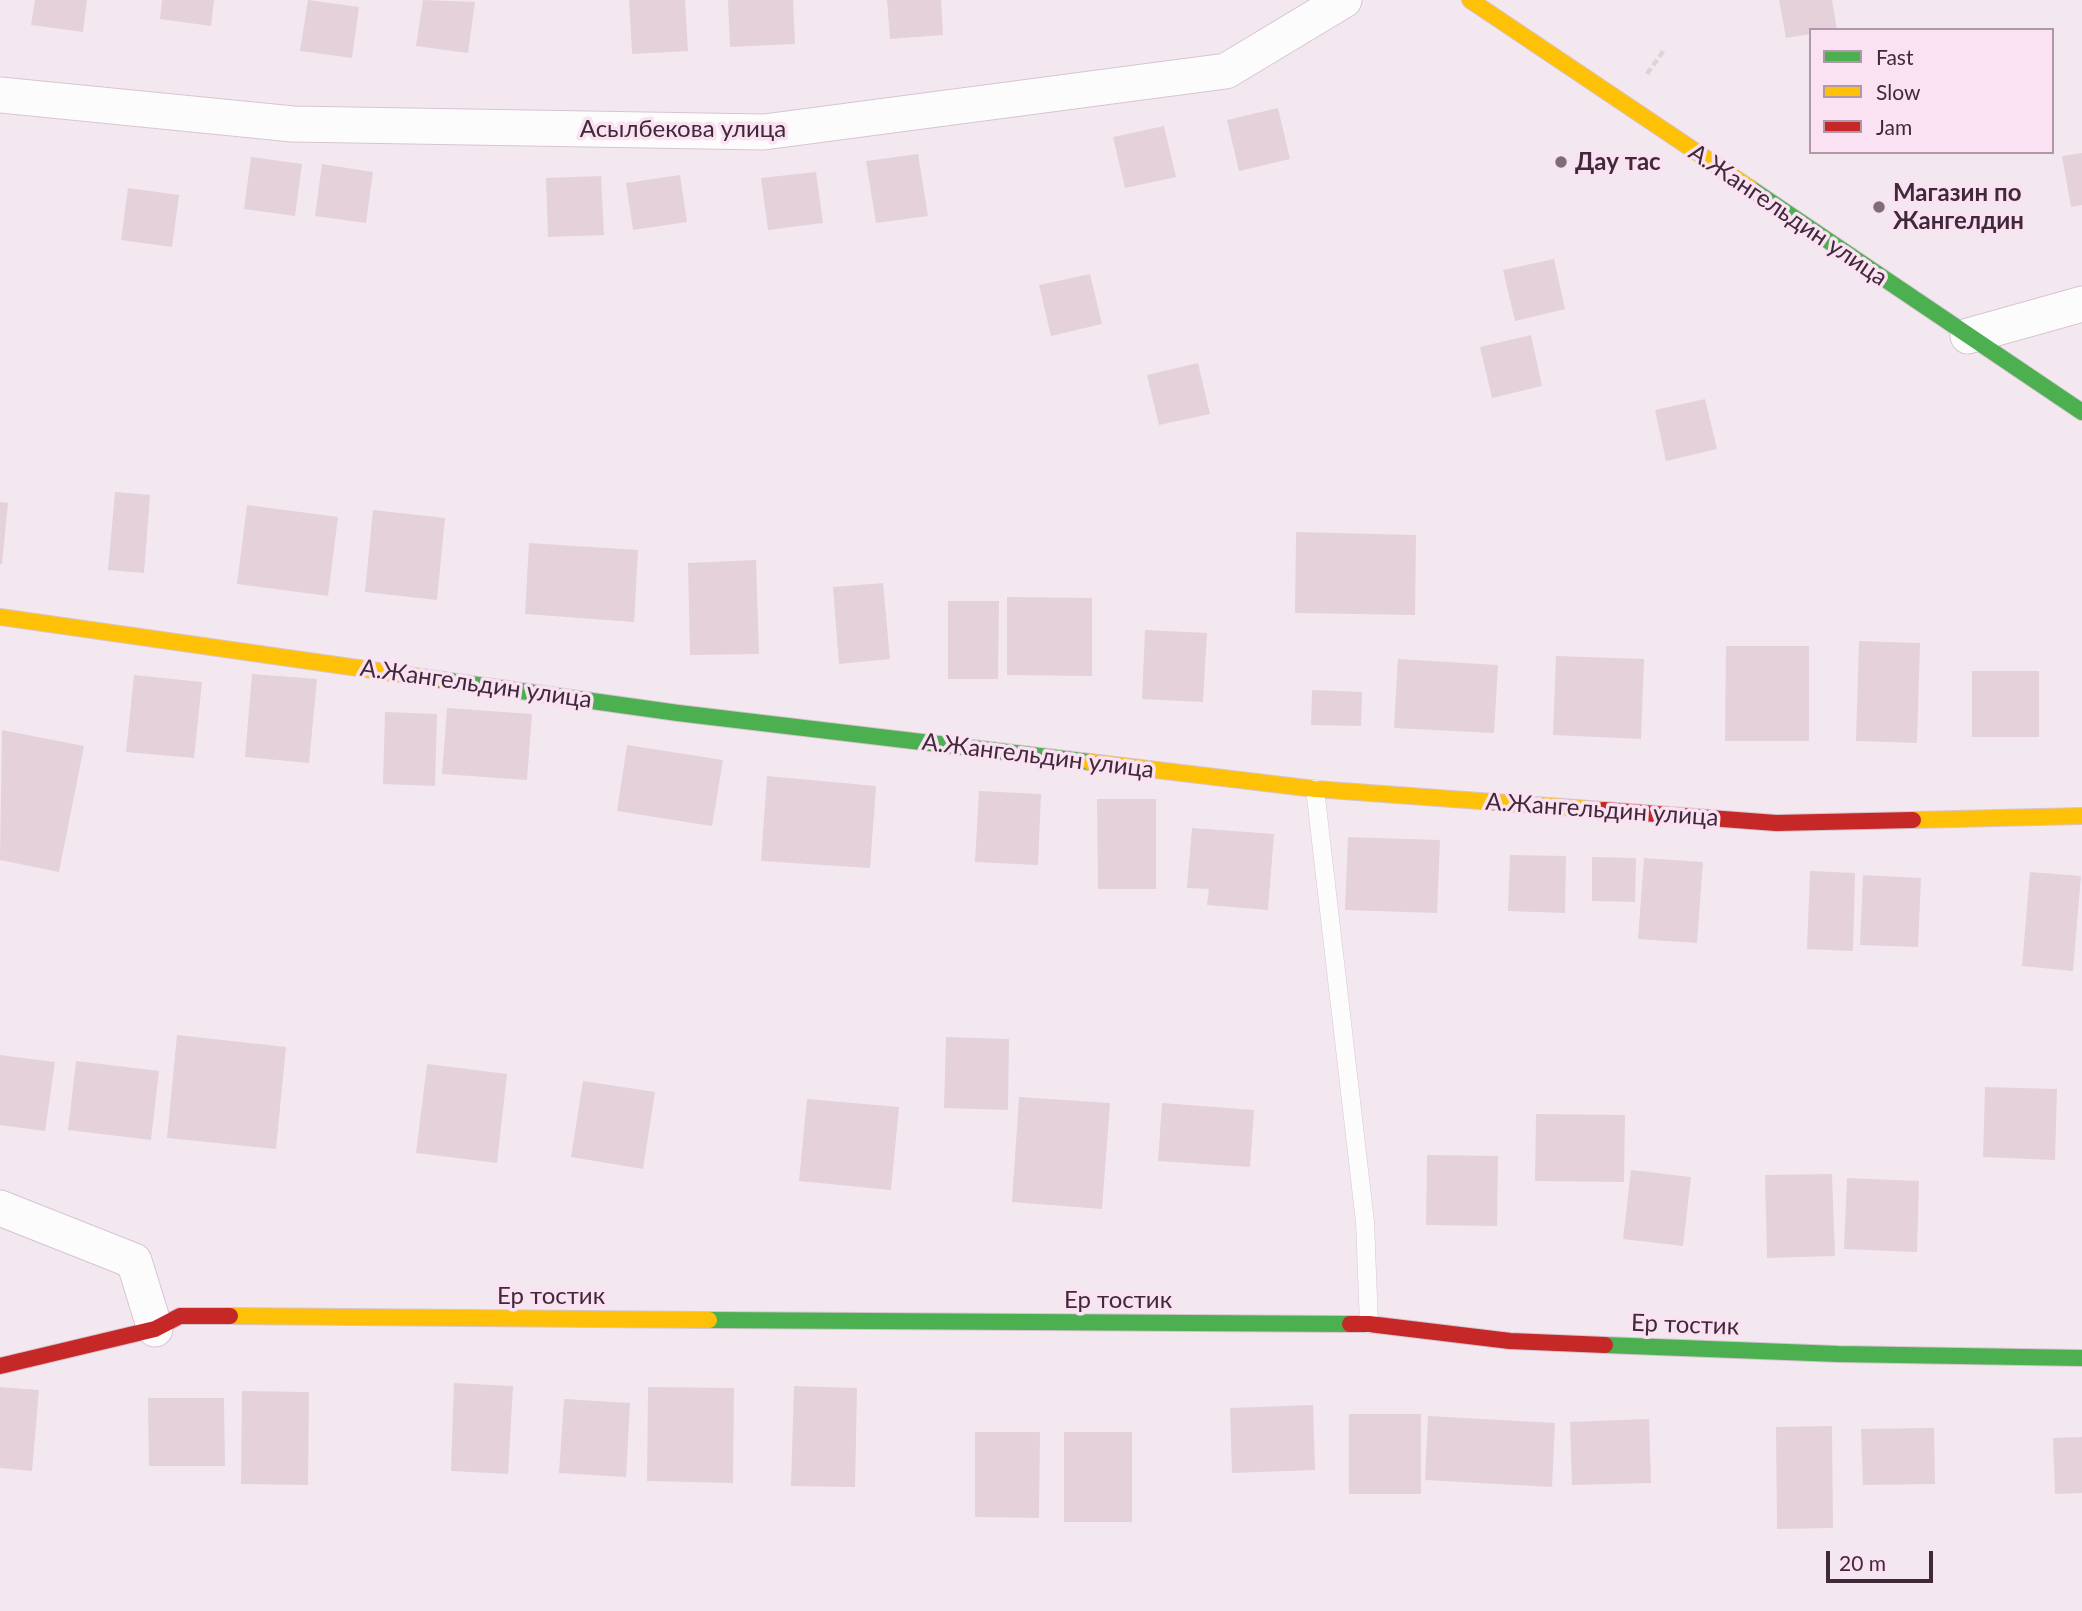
<!DOCTYPE html>
<html>
<head>
<meta charset="utf-8">
<style>
  body { margin:0 }
  #map { position:relative; width:2082px; height:1611px; overflow:hidden; background:#f4e8f0; font-family:Lato,sans-serif }
  canvas { display:block }
  .legend { position:absolute; left:1809px; top:28px; width:245px; height:126px; box-sizing:border-box; background:#fae2f2; border:2px solid #b098a8; margin:0; padding:9px 12px; list-style:none; font-size:21px; color:#402939 }
  .legend li { display:flex; align-items:center; gap:14px; height:35px }
  .legend b { width:35px; border:2px solid #b098a8 }
  .scale { position:absolute; left:1826px; top:1551px; width:107px; height:32px; box-sizing:border-box; border:4px solid #402939; border-top:0; padding-left:9px; font-size:21px; line-height:24px; white-space:nowrap; color:#402939; -webkit-text-stroke:5px #fae2f2; paint-order:stroke }
</style>
</head>
<body>
<div id="map">
<canvas width="2082" height="1611"></canvas>
<ul class="legend">
<li><b style="height:9px;background:#4caf50"></b>Fast</li>
<li><b style="height:9px;background:#ffc107"></b>Slow</li>
<li><b style="height:9px;background:#c62828"></b>Jam</li>
</ul>
<div class="scale">20 m</div>
</div>
<script>
const g = document.querySelector('canvas').getContext('2d');
g.lineJoin = 'round';
function paint(path, color) { g.fillStyle = color; g.fill(path, 'evenodd'); }
const toPath = rows => new Path2D(rows.map(r => 'M' + r).join(''));
function trace(path, color, width, dash) { g.strokeStyle = color; g.lineWidth = width; g.lineCap = dash ? 'butt' : 'round'; g.setLineDash(dash || []); g.stroke(path); }
function write(font, color, halo, rows, align = 'center') {
  g.font = font + ' Lato,sans-serif'; g.lineWidth = 7; g.setLineDash([]); g.textBaseline = 'middle'; g.strokeStyle = halo; g.fillStyle = color; for (const [text, x, y, turn = 0] of rows) {
    g.save(); g.translate(x, y); g.rotate((+turn || 0) * Math.PI / 180); g.textAlign = isNaN(turn) ? turn : align; if (halo) g.strokeText(text, 0, 0); g.fillText(text, 0, 0); g.restore();
  }
}
const building = toPath([
  [35,0,87,0,83,32,31,25],
  [162,0,214,0,211,26,160,19],
  [308,0,359,7,352,58,300,51],
  [423,0,475,2,468,53,416,46],
  [629,0,685,0,688,51,632,54],
  [728,0,793,0,795,44,730,47],
  [887,0,941,0,943,35,890,39],
  [1779,0,1832,0,1837,30,1811,30,1811,34,1786,38],
  [1278,108,1290,159,1239,171,1227,120],
  [1164,126,1176,177,1125,188,1113,137],
  [2082,153,2082,205,2071,207,2062,156],
  [918,154,928,216,876,223,866,161],
  [251,157,302,164,295,216,244,209],
  [322,164,373,172,366,223,315,216],
  [816,172,823,223,768,230,761,178],
  [680,175,687,222,633,230,626,183],
  [601,176,604,235,548,237,546,178],
  [128,188,179,195,172,247,121,240],
  [1554,259,1565,309,1515,321,1503,270],
  [1090,274,1102,324,1051,336,1039,285],
  [1531,335,1542,386,1492,398,1480,347],
  [1198,363,1210,414,1159,425,1147,375],
  [1705,399,1717,449,1666,461,1655,410],
  [115,492,150,495,144,573,108,570],
  [0,502,8,503,2,564,0,564],
  [247,505,338,517,328,596,237,584],
  [373,510,445,518,437,600,365,592],
  [1296,532,1416,535,1415,615,1295,613],
  [529,543,638,550,634,622,525,614],
  [756,560,759,654,690,655,688,563],
  [883,583,890,659,839,664,833,587],
  [1007,597,1092,598,1092,676,1007,675],
  [948,601,999,601,998,679,948,679],
  [1145,630,1207,633,1203,702,1142,699],
  [1859,641,1920,643,1917,743,1856,741],
  [1726,646,1809,646,1809,741,1725,741],
  [1556,656,1644,659,1641,739,1553,735],
  [1398,659,1498,665,1494,733,1394,728],
  [1972,671,2039,671,2039,737,1972,737],
  [252,674,317,679,309,763,245,757],
  [134,675,202,682,194,758,126,752],
  [1312,690,1362,692,1361,726,1311,725],
  [447,708,532,714,527,780,442,774],
  [385,712,437,714,435,786,383,784],
  [2,730,84,746,59,872,0,860],
  [627,745,723,760,712,826,617,811],
  [767,776,876,786,870,868,761,861],
  [979,791,1041,794,1038,865,975,862],
  [1097,799,1156,799,1156,889,1098,889],
  [1192,828,1274,834,1268,910,1207,905,1209,889,1187,888],
  [1348,837,1440,840,1437,913,1345,910],
  [1510,855,1566,856,1565,913,1508,911],
  [1592,857,1636,858,1635,902,1592,901],
  [1644,858,1703,862,1697,943,1638,939],
  [1810,871,1855,873,1853,951,1807,949],
  [2030,872,2081,876,2073,971,2022,966],
  [1863,875,1921,878,1918,947,1860,945],
  [177,1035,286,1047,276,1149,167,1138],
  [946,1037,1009,1039,1008,1110,944,1108],
  [0,1055,55,1062,45,1131,0,1125],
  [76,1061,159,1071,151,1140,68,1130],
  [427,1064,507,1074,497,1163,416,1153],
  [583,1081,655,1092,643,1169,571,1157],
  [1985,1087,2057,1089,2055,1160,1983,1157],
  [1019,1097,1110,1103,1102,1209,1012,1202],
  [807,1099,899,1107,891,1190,799,1181],
  [1162,1103,1254,1110,1250,1167,1158,1161],
  [1536,1114,1625,1115,1624,1182,1535,1181],
  [1427,1155,1498,1156,1497,1226,1426,1225],
  [1631,1170,1691,1177,1683,1246,1623,1239],
  [1832,1174,1835,1256,1767,1258,1765,1175],
  [1847,1178,1919,1181,1917,1252,1844,1249],
  [454,1383,513,1386,508,1474,451,1471],
  [794,1386,857,1388,855,1487,791,1486],
  [0,1387,39,1390,32,1471,0,1468],
  [648,1387,734,1388,733,1483,647,1481],
  [242,1391,309,1392,308,1485,241,1484],
  [148,1398,224,1398,225,1466,149,1466],
  [564,1399,630,1403,626,1477,559,1473],
  [1313,1405,1315,1470,1232,1473,1230,1408],
  [1349,1414,1421,1414,1421,1494,1349,1494],
  [1428,1416,1555,1423,1552,1487,1425,1480],
  [1649,1419,1651,1483,1572,1485,1570,1422],
  [1832,1426,1833,1528,1777,1529,1776,1427],
  [1934,1428,1935,1484,1863,1485,1861,1429],
  [975,1432,1040,1432,1039,1518,975,1517],
  [1064,1432,1132,1432,1132,1522,1064,1522],
  [2082,1437,2082,1493,2055,1494,2053,1438]
]);
const path = toPath([
  [1647,74,1664,50]
]);
const lane = toPath([
  [1315,789,1365,1222,1369,1324]
]);
const street = toPath([
  [0,95,293,124,764,132,1226,71,1344,0],
  [1968,336,2082,304],
  [0,1208,134,1261,155,1329]
]);
const fast = toPath([
  [1750,188,2082,412],
  [435,679,678,713,1090,762],
  [709,1320,1350,1324],
  [1605,1345,1838,1354,2082,1358]
]);
const slow = toPath([
  [1470,0,1750,188],
  [0,617,435,679],
  [1090,762,1315,789,1603,810],
  [1913,820,2082,816],
  [230,1316,709,1320]
]);
const jam = toPath([
  [1603,810,1776,823,1913,820],
  [1350,1324,1369,1324,1510,1341,1605,1345],
  [0,1366,155,1329,180,1316,230,1316]
]);
const markers = [
  [1561,162,7,"#7f6c79"],
  [1879,207,7,"#7f6c79"]
];
const streetNames = [
  ["Асылбекова улица",683,129],
  ["А.Жангельдин улица",1788,215,34],
  ["А.Жангельдин улица",476,684,8],
  ["А.Жангельдин улица",1038,756,7],
  ["А.Жангельдин улица",1602,810,4],
  ["Ер тостик",551,1296],
  ["Ер тостик",1118,1300],
  ["Ер тостик",1685,1325,2]
];
const poiNames = [
  ["Дау тас",1575,162],
  ["Магазин по",1893,193],
  ["Жангелдин",1893,221]
];
paint(building, '#e4d1d9');
trace(lane, '#d6c5d1', 19);
trace(street, '#d6c5d1', 37);
trace(fast, '#d6c5d1', 18);
trace(slow, '#d6c5d1', 18);
trace(jam, '#d6c5d1', 18);
trace(path, '#dad5d8', 4.5, [7, 3.5]);
trace(lane, '#fdfcfd', 18);
trace(street, '#fdfcfd', 35);
trace(fast, '#4caf50', 16);
trace(slow, '#ffc107', 16);
trace(jam, '#c62828', 16);
for (const [x, y, r, color] of markers) { const dot = new Path2D(); dot.arc(x, y, r, 0, 2 * Math.PI); g.fillStyle = color; g.fill(dot); trace(dot, '#fae2f2', 2.5); }
write('24px', '#402939', '#fae2f2', streetNames);
write('bold 24px', '#402939', '#fae2f2', poiNames, 'left');
</script>
</body>
</html>
